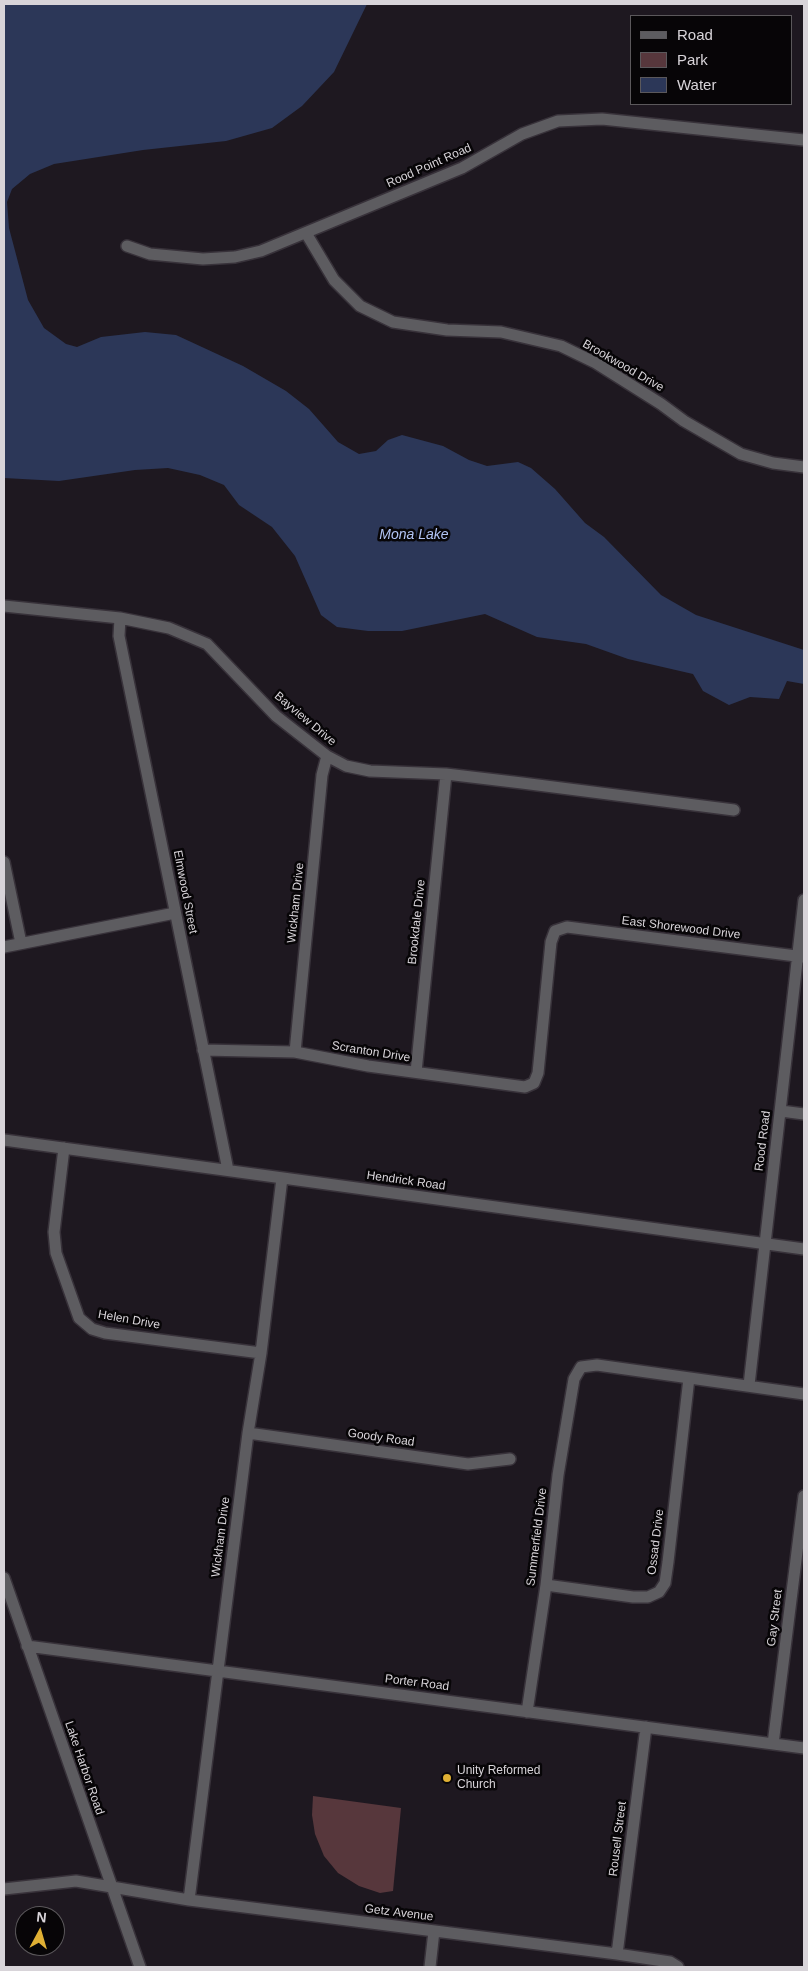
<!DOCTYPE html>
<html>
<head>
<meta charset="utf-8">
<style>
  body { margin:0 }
  #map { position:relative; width:808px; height:1971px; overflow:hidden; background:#1e1820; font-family:Helvetica,sans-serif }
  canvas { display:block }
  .frame { position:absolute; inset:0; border:5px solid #d8d4d9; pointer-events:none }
  .legend { position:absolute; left:630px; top:15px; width:162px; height:90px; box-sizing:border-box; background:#070507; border:1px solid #5b585b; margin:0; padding:6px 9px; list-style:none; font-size:15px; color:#d8d4d9 }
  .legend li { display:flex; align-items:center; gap:10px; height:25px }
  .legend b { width:25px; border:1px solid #5b585b }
  .north { position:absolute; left:15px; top:1906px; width:50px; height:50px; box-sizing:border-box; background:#070507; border:1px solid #5b585b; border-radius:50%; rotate:6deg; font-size:14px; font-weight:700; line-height:20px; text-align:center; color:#d8d4d9 }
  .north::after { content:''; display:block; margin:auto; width:18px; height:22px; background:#e0b034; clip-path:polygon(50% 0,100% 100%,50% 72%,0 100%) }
</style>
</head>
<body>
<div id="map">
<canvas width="808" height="1971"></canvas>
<div class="frame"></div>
<ul class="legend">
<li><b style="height:6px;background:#5d5c60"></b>Road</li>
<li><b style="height:14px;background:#57373c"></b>Park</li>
<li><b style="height:14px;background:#2c3758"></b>Water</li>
</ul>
<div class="north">N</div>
</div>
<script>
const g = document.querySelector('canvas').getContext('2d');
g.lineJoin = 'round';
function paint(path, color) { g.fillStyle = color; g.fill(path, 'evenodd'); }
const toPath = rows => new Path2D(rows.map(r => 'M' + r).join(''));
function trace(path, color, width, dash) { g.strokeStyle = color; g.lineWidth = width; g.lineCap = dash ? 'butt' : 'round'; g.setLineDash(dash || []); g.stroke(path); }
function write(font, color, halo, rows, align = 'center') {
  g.font = font + ' Helvetica,sans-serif'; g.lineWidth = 5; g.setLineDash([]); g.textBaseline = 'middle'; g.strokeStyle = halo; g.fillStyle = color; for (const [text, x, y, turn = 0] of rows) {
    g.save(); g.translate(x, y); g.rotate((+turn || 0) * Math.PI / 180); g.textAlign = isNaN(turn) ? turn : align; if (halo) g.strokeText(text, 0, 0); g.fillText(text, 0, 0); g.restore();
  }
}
const green = toPath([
  [313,1796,401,1808,393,1891,380,1893,359,1886,338,1873,324,1856,315,1834,312,1815]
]);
const water = toPath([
  [4,4,367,4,334,72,302,106,272,128,226,141,143,150,54,164,30,174,12,189,7,202,9,228,28,300,44,328,66,344,77,347,101,337,145,332,176,335,243,366,286,391,309,409,338,442,359,454,376,451,388,440,402,435,443,446,469,460,487,466,518,462,531,468,555,489,585,523,604,537,661,595,696,615,804,650,804,684,787,681,779,699,750,697,729,705,703,691,693,674,628,659,586,644,537,637,485,614,402,631,368,631,337,627,321,615,295,556,272,527,239,505,224,485,200,475,168,468,135,470,59,481,4,478]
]);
const minor = toPath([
  [306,233,334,280,360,306,393,322,447,330,501,332,561,346,596,363,661,404,684,421,741,454,773,463,804,467],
  [127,246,150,254,203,259,235,257,261,251,462,168,522,134,558,121,602,119,804,140],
  [4,606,120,618,169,628,207,644,276,716,327,756,346,766,370,771,446,774,522,783,734,810],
  [120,618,119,636,228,1170],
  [4,862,21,943],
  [4,947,175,913],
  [203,1050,295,1052,368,1066,525,1087,534,1083,538,1073,551,942,555,931,567,927,804,957],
  [295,1052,322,775,327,756],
  [416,1072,446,774],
  [781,1111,804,1114],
  [4,1140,804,1249],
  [64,1148,54,1232,56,1253,79,1318,92,1329,105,1333,261,1353],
  [749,1385,804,900],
  [248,1433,468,1464,510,1459],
  [4,1578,140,1967],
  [546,1585,633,1597,648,1597,659,1592,665,1583,668,1562,689,1378],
  [27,1646,804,1748],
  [527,1712,546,1585,558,1475,574,1379,581,1367,597,1365,804,1394],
  [773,1744,804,1496],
  [4,1889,76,1881,189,1900,617,1954,670,1962,678,1967],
  [189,1900,248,1433,261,1353,282,1178],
  [617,1954,646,1727],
  [430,1967,434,1931]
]);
const markers = [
  [447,1778,5,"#e0b034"]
];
const streetNames = [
  ["Rood Point Road",429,166,-24],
  ["Brookwood Drive",623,366,30],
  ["Bayview Drive",305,719,40],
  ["Elmwood Street",185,892,79],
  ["Wickham Drive",296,903,-84],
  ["Brookdale Drive",417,922,-84],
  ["East Shorewood Drive",681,928,7],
  ["Scranton Drive",371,1052,9],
  ["Rood Road",763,1141,-83],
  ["Hendrick Road",406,1181,8],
  ["Helen Drive",129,1320,10],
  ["Goody Road",381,1438,8],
  ["Wickham Drive",221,1537,-83],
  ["Summerfield Drive",537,1537,-83],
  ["Ossad Drive",656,1542,-83],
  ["Gay Street",775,1618,-83],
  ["Porter Road",417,1683,7],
  ["Lake Harbor Road",84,1768,71],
  ["Rousell Street",618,1839,-83],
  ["Getz Avenue",399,1913,7]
];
const poiNames = [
  ["Unity Reformed",457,1771],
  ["Church",457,1785]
];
const waterNames = [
  ["Mona Lake",414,535]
];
paint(green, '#57373c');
paint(water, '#2c3758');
trace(minor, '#38323a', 14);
trace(minor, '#5d5c60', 11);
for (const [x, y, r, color] of markers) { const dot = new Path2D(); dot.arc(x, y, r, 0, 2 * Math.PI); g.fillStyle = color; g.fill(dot); trace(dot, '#070507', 2); }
write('12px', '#d8d4d9', '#070507', streetNames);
write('12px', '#d8d4d9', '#070507', poiNames, 'left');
write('italic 14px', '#b2c4f5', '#070507', waterNames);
</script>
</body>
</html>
